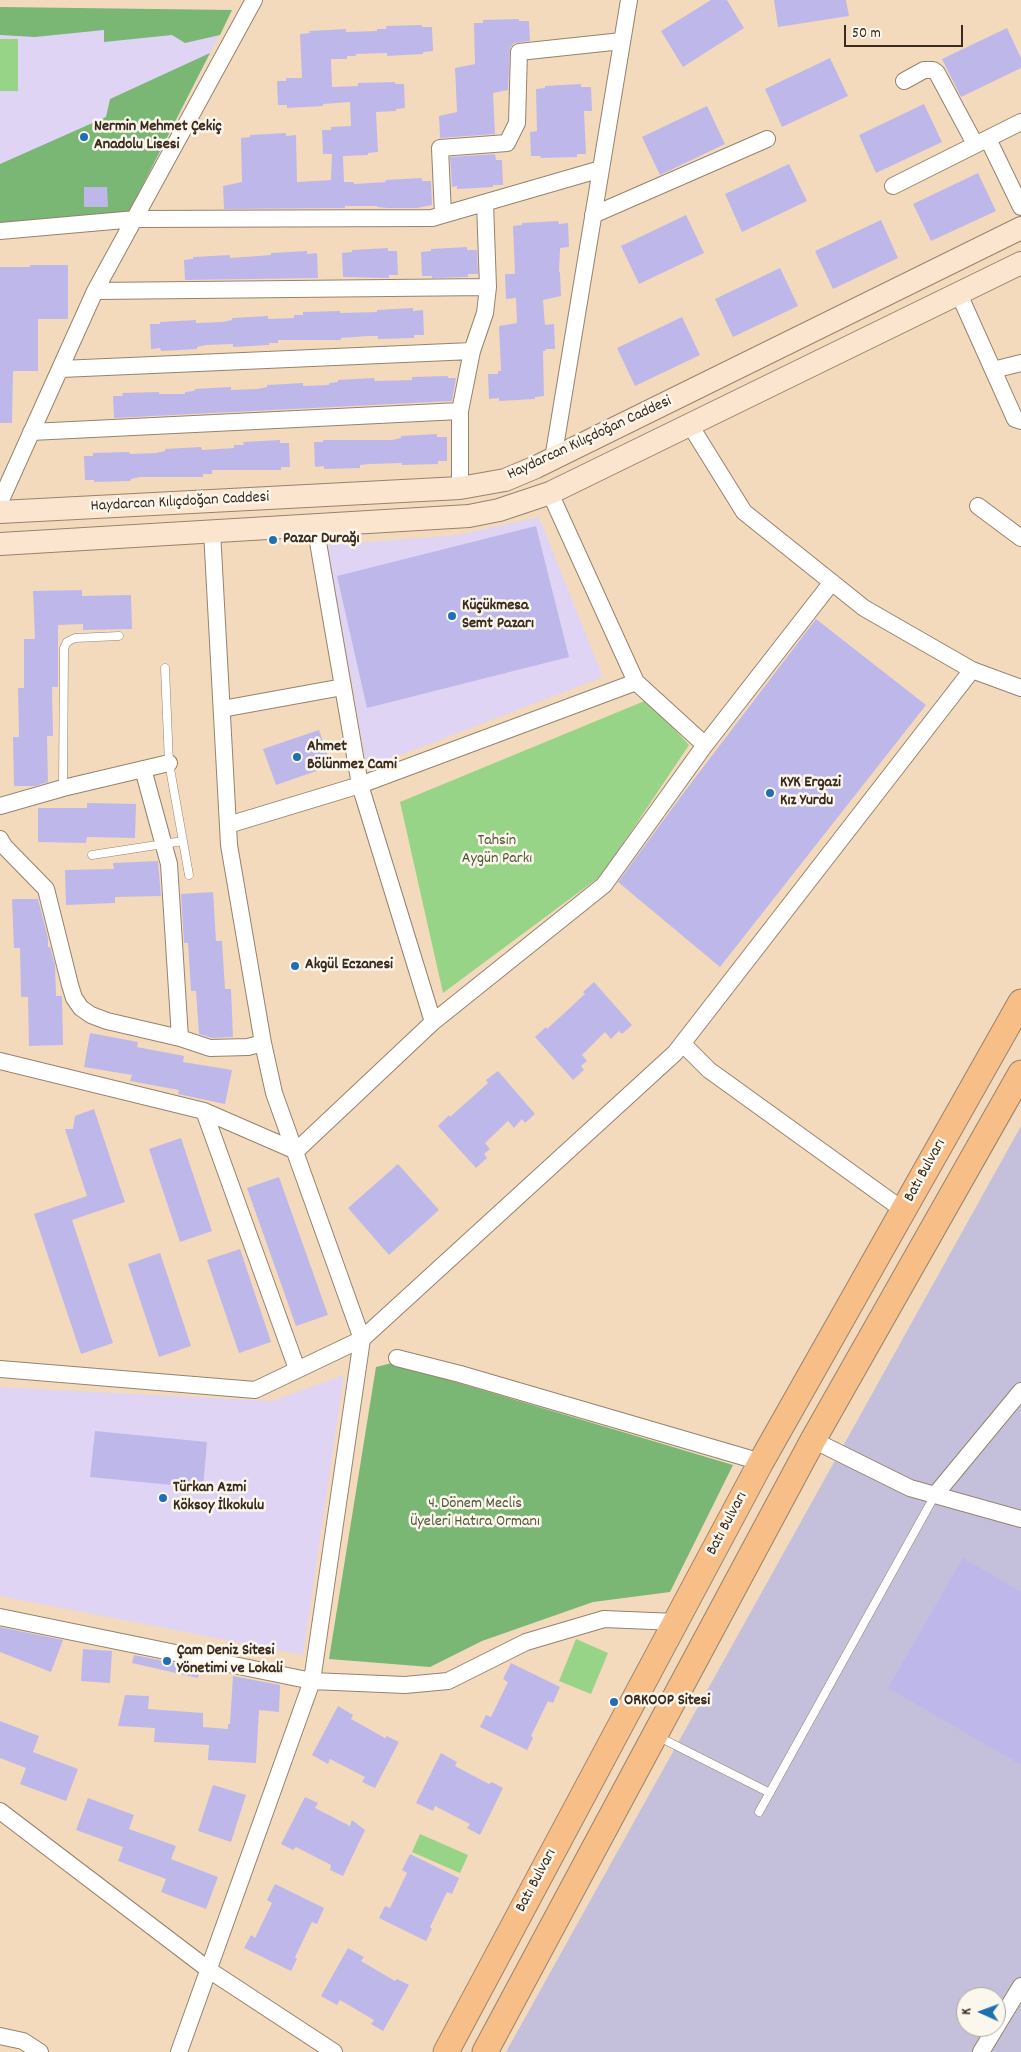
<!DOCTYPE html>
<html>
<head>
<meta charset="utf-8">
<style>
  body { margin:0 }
  #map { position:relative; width:1021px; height:2052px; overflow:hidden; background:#f3dabc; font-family:Dekko,sans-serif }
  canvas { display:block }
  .north { position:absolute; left:956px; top:1987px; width:50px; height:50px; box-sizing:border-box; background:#fbf7ec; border:1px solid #aea59a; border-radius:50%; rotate:272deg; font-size:14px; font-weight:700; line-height:20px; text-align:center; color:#3b2a1e }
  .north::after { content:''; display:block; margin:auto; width:18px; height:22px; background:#1f6fb2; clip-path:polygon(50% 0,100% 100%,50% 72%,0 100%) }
  .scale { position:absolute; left:844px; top:25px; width:119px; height:22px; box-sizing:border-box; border:2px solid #3b2a1e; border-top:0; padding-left:6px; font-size:15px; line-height:18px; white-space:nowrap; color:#3b2a1e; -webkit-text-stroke:4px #fbf7ec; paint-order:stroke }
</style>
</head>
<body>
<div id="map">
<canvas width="1021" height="2052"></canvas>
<div class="north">K</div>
<div class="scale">50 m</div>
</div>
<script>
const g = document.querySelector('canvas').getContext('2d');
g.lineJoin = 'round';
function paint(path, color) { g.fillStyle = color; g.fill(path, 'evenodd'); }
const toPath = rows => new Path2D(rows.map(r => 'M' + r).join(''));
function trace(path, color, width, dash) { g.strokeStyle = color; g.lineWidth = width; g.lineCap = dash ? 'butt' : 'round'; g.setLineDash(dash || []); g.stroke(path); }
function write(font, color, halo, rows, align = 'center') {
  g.font = font + ' Dekko,sans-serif'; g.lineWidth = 5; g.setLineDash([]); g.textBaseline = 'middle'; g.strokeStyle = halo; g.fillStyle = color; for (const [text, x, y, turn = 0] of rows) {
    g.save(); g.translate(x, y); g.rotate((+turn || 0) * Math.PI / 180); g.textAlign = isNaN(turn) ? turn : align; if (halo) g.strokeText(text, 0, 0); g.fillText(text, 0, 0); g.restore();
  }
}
const built = toPath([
  [0,7,232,10,124,222,0,229],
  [539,517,603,677,367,768,327,545,458,535],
  [344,1375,303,1655,0,1596,0,1387,272,1401]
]);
const industrial = toPath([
  [1021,1126,1021,2052,506,2052,1016,1135],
  [966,1997,996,1997,996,2027,966,2027]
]);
const green = toPath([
  [0,39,18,39,18,91,0,91],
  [647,700,689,745,602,875,443,993,400,802],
  [576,1639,608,1653,591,1694,559,1681],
  [420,1834,468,1855,460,1873,412,1852]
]);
const forest = toPath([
  [0,7,232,10,220,35,185,43,172,35,104,42,104,30,35,37,0,35],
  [210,53,124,222,0,229,0,164,106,117,110,99],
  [392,1363,733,1465,670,1592,593,1602,482,1641,430,1667,329,1659,376,1367]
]);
const building = toPath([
  [711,0,727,0,744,28,683,67,661,31],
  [774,0,846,0,849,16,778,27],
  [519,19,519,21,529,21,530,41,514,43,510,48,508,90,493,93,495,134,440,138,439,116,457,112,455,68,475,64,474,23,483,23,483,20],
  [422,25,422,27,432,27,433,51,423,52,423,54,387,56,387,53,356,54,356,56,347,56,347,59,331,59,332,87,358,86,358,83,395,82,395,84,404,84,405,108,396,109,396,111,376,112,378,152,368,153,368,155,343,156,344,182,354,182,354,184,386,182,385,180,422,178,422,181,431,181,432,205,417,208,387,208,377,207,377,206,345,206,345,208,224,209,223,186,242,182,241,138,250,137,250,135,286,133,286,136,296,135,297,182,331,180,332,154,323,154,322,130,331,130,331,127,351,126,350,102,323,104,323,106,287,108,287,105,278,105,277,81,286,81,286,78,302,78,300,34,310,33,309,31,346,29,346,32,377,31,377,29,386,29,386,26],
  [1007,28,1021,58,1021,68,961,97,942,59],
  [830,58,848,96,782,127,765,89],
  [581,84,581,87,591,87,592,111,584,111,586,154,577,154,577,157,541,158,540,156,531,156,530,132,537,131,536,89,545,88,545,86],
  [924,104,942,142,876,173,859,135],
  [707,106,725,144,660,175,642,137],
  [495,154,496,160,502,160,503,185,493,185,493,187,457,189,457,186,452,187,450,157],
  [789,164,807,201,742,232,725,194],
  [978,173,996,211,931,241,913,204],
  [84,187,107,187,108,207,84,207],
  [686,215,704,253,639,284,621,246],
  [881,220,898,258,833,289,815,251],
  [558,221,559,224,568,223,569,247,560,248,559,272,560,272,561,296,543,300,545,325,554,324,555,349,546,349,545,351,543,351,544,396,535,397,535,399,499,401,499,398,489,399,488,374,498,374,498,371,501,371,499,326,517,323,516,298,506,299,505,274,515,274,513,226,522,225,522,223],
  [467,247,467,250,477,250,478,274,468,274,468,277,432,278,432,276,422,276,421,252,431,251,431,249],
  [388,248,388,251,397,251,398,275,389,275,389,278,343,277,342,253,352,252,352,250],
  [307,251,307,254,317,253,318,278,185,280,184,260,193,259,193,257,230,255,230,258,271,255,271,253],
  [30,265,68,265,68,319,38,319,38,371,13,371,12,423,0,423,0,267,30,267],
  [780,268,798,306,733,337,715,299],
  [413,308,413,311,423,310,424,335,414,335,414,338,378,339,378,336,369,336,341,338,341,340,278,340,278,343,269,343,269,345,233,347,233,344,206,345,197,347,197,349,161,351,160,348,151,349,150,324,160,324,160,322,196,320,196,323,222,322,232,320,232,318,268,316,268,319,294,318,294,315,303,315,303,312,340,311,340,313,377,312,377,310],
  [682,317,700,355,635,386,617,348],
  [448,376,448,378,456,378,452,401,114,418,113,396,123,396,122,393,159,392,159,394,185,394,185,392,194,391,195,389,231,387,231,390,257,389,267,387,267,385,303,383,303,386,329,385,329,383,338,382,338,380,374,378,375,381,412,380,412,377],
  [437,434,437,437,447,437,447,461,438,461,438,464,402,465,402,463,370,464,360,465,360,468,324,469,324,466,315,467,314,442,323,442,323,440,392,440,401,438,401,436],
  [280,440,280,443,289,443,290,467,281,467,281,470,212,470,212,474,203,474,203,477,140,477,131,479,130,481,94,482,94,480,85,480,84,456,93,456,93,453,129,452,130,454,156,453,165,451,165,449,201,447,202,450,234,448,234,445,244,445,243,442],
  [536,526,569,657,367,708,337,576],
  [82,590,82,596,131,595,132,629,83,630,83,624,58,625,58,687,52,687,53,736,47,736,48,782,35,786,14,786,13,737,19,737,18,688,24,688,24,639,35,639,33,591],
  [816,619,926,705,720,967,618,882,682,795],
  [319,730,331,766,276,785,263,749],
  [87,803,136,804,135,838,87,837,86,843,38,842,38,808,87,808],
  [158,861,161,896,115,897,115,903,66,905,65,870,114,869,113,863],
  [213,892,216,941,222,941,225,989,231,989,233,1037,212,1038,199,1034,196,991,191,991,188,943,184,943,181,894],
  [12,899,38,899,48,938,48,947,50,947,55,965,56,996,62,996,63,1045,29,1046,28,997,21,997,20,948,14,948],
  [594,982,632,1025,622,1034,619,1031,611,1039,605,1032,582,1055,587,1061,581,1066,584,1070,573,1080,535,1037,546,1027,547,1029,585,994,583,992],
  [90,1033,138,1042,137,1047,184,1056,183,1062,232,1070,225,1104,178,1094,179,1090,130,1081,132,1075,84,1067],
  [498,1071,535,1114,525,1123,522,1119,514,1128,508,1121,485,1143,490,1149,484,1154,487,1158,476,1168,438,1126,449,1115,450,1117,488,1083,486,1080],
  [94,1109,125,1202,72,1220,113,1343,81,1354,34,1214,87,1196,65,1129,73,1129,75,1116],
  [181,1138,212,1231,180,1242,149,1149],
  [398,1164,439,1210,389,1255,348,1208],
  [279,1177,328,1315,296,1326,247,1188],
  [240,1249,271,1342,239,1353,207,1260],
  [160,1253,191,1346,159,1357,128,1264],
  [95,1431,207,1442,203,1488,90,1477],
  [963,1558,1021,1592,1021,1765,888,1688],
  [0,1627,63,1640,51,1672,0,1652],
  [83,1649,112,1651,110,1683,81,1681],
  [134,1655,200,1668,198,1678,132,1663],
  [511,1663,560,1687,553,1703,548,1701,531,1736,533,1738,527,1750,480,1727,486,1715,491,1717,508,1682,503,1679],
  [233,1676,280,1685,279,1712,259,1710,256,1763,208,1760,209,1745,154,1742,155,1728,118,1726,125,1695,149,1696,148,1709,203,1713,203,1727,228,1729,228,1724,230,1724],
  [338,1706,353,1715,351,1719,385,1738,387,1736,399,1742,375,1788,362,1782,365,1777,330,1759,328,1764,312,1755],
  [0,1721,39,1736,33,1752,78,1769,66,1801,20,1784,26,1768,0,1758],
  [441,1753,457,1762,455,1766,489,1784,492,1782,503,1788,480,1835,467,1828,470,1824,435,1806,433,1811,416,1803],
  [213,1785,246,1795,231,1842,198,1831],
  [305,1797,318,1803,315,1808,350,1826,352,1820,365,1830,343,1876,330,1870,331,1865,296,1847,293,1850,281,1844],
  [88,1798,134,1815,129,1829,176,1846,171,1859,218,1877,206,1909,161,1892,166,1879,118,1861,123,1847,76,1830],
  [410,1854,459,1878,452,1894,447,1892,430,1927,432,1929,426,1941,379,1918,385,1906,390,1908,407,1873,402,1870],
  [275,1884,324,1908,317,1924,312,1922,295,1957,297,1959,291,1971,244,1948,251,1935,255,1938,272,1903,267,1900],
  [348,1948,364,1957,361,1961,395,1981,397,1979,409,1985,383,2031,371,2024,374,2020,340,2000,337,2005,321,1996]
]);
const lane = toPath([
  [165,668,169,763,189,875],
  [63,788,64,648,67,642,75,638,119,636],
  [92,855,183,841],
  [659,1737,770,1793],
  [759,1812,935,1495]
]);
const street = toPath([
  [904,81,924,70,933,70,937,73,975,144],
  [988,139,1021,207],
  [893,186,1021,122],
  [443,215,440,148,507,143,517,123,519,52,622,41],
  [593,215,767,139],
  [0,231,136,219,432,218,601,169],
  [95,291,488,287],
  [959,294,1015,419,1021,421],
  [61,369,472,351,485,313,488,287,485,203],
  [993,370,1021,363],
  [460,411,472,351],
  [690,425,744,512,864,608,972,670],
  [31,432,460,411,460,488],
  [553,459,629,0],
  [550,493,636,682,705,745],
  [0,502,95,291,254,0],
  [978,506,1021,538],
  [315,525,360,785,433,1022],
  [222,709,343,687],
  [143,769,169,864,180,1038,210,1048,248,1047,263,1043],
  [0,806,63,788,169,763],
  [228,825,360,785,636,682],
  [0,839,4,846,46,889,70,985,74,998,81,1008,91,1015,107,1021,180,1038],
  [683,1044,709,1070,903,1210],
  [0,1061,204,1111,296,1151,433,1022,604,885,705,745,832,582],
  [204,1111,297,1369],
  [397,1358,460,1374,761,1462],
  [0,1369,255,1390,362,1339,675,1053,972,670,1021,688],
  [813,1440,910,1488,1021,1519],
  [935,1495,1021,1391],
  [0,1617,312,1681,405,1685,448,1681,526,1642,604,1619,676,1622],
  [0,1811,209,1970,334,2052],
  [0,2036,23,2041,40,2052],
  [179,2052,312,1681,362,1339,274,1093,263,1043,229,845,212,531],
  [981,2052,1021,1986]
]);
const secondary = toPath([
  [0,512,460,488,505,480,536,467,1021,228],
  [0,544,469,516,499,510,550,493,1021,263]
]);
const primary = toPath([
  [446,2052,761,1462,1021,1002],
  [485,2052,813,1440,1021,1073]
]);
const markers = [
  [84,137,5,"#1f6fb2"],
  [273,540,5,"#1f6fb2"],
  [452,616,5,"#1f6fb2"],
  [297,757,5,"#1f6fb2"],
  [770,793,5,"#1f6fb2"],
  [295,966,5,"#1f6fb2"],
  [163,1498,5,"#1f6fb2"],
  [167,1661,5,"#1f6fb2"],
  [614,1702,5,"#1f6fb2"]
];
const poiNames = [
  ["Nermin Mehmet Çekiç",94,128],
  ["Anadolu Lisesi",94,146],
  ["Pazar Durağı",283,540],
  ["Küçükmesa",462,607],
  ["Semt Pazarı",462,625],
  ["Ahmet",307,748],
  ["Bölünmez Cami",307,766],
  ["KYK Ergazi",780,784],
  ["Kız Yurdu",780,802],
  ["Akgül Eczanesi",305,966],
  ["Türkan Azmi",173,1489],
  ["Köksoy İlkokulu",173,1507],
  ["Çam Deniz Sitesi",177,1652],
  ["Yönetimi ve Lokali",177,1670],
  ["ORKOOP Sitesi",624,1702]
];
const streetNames = [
  ["Haydarcan Kılıçdoğan Caddesi",590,439,-25],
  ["Haydarcan Kılıçdoğan Caddesi",180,503,-3],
  ["Batı Bulvarı",926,1171,-61],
  ["Batı Bulvarı",728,1524,-62],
  ["Batı Bulvarı",537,1881,-62]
];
const parkNames = [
  ["Tahsin",497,842],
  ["Aygün Parkı",497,860],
  ["4. Dönem Meclis",475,1505],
  ["Üyeleri Hatıra Ormanı",475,1523]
];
paint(built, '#e0d4f4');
paint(industrial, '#c4c0db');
paint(green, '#98d488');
paint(forest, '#7ab674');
paint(building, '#beb8ea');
trace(lane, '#97826d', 9);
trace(street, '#97826d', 18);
trace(secondary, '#97826d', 24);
trace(primary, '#97826d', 27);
trace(lane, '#fff', 8);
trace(street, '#fff', 16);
trace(secondary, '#fce5cf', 22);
trace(primary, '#f7be88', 25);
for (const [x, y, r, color] of markers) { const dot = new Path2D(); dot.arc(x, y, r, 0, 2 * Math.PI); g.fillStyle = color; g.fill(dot); trace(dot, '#fbf7ec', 2); }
write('bold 16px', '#3b2a1e', '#fbf7ec', poiNames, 'left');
write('16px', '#3b2a1e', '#fbf7ec', streetNames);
write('16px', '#525438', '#fbf7ec', parkNames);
</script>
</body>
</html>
